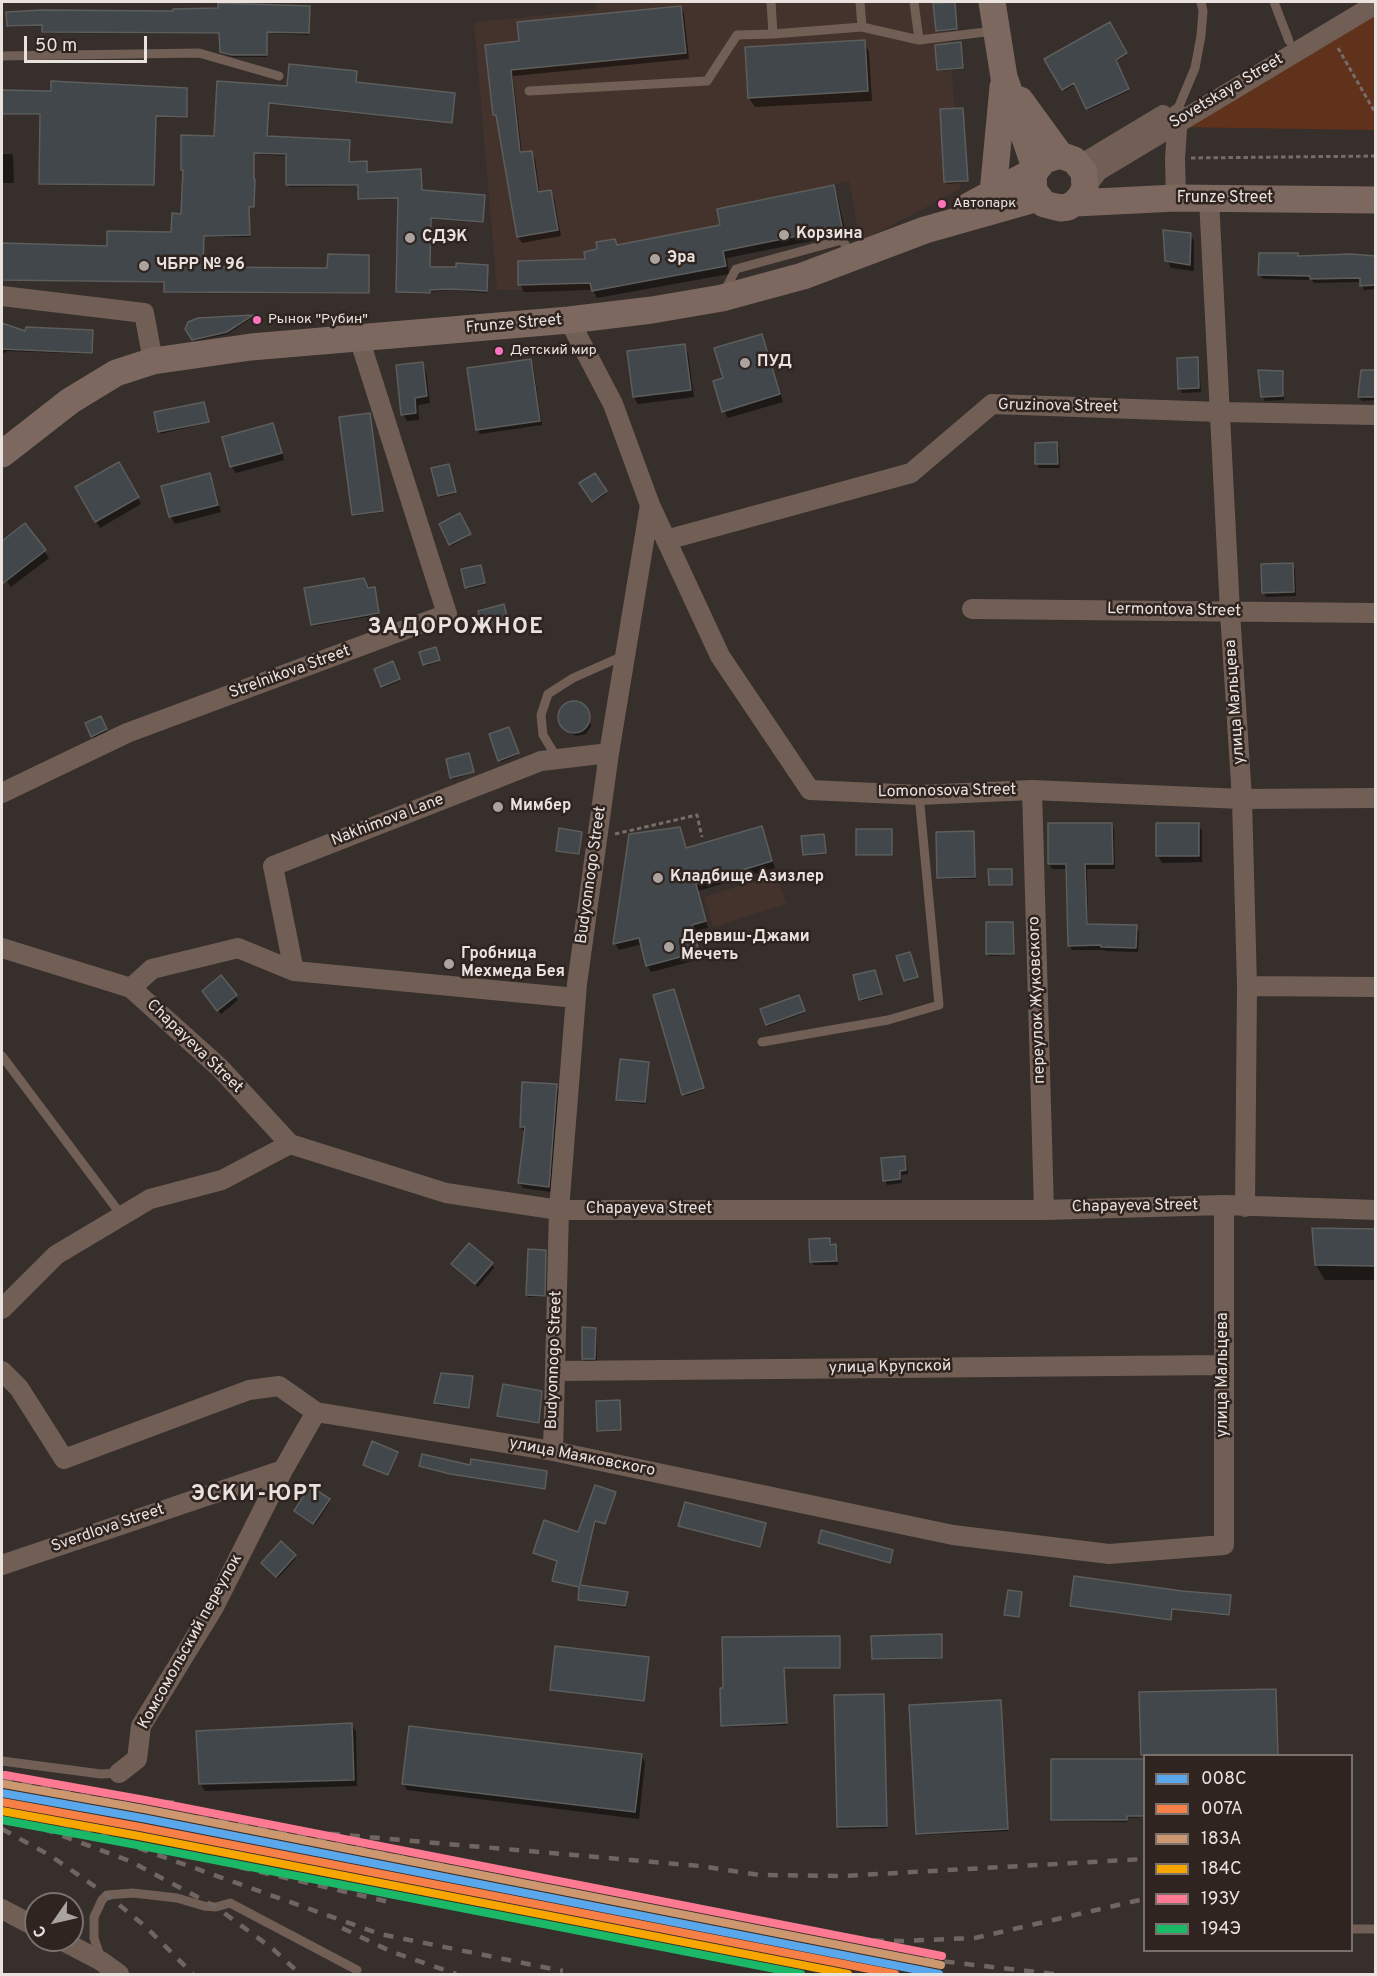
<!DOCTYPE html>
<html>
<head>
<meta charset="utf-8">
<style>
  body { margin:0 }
  #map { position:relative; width:1377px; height:1976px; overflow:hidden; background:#362f2c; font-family:Overpass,sans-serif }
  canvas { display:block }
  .frame { position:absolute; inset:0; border:3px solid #eae2df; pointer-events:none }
  .legend { position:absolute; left:1143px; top:1754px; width:210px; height:198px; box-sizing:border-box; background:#2f241f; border:2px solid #7a706c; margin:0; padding:8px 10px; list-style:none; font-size:18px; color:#eae2df }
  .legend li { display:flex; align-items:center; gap:12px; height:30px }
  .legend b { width:30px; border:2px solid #7a706c }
  .north { position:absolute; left:24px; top:1892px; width:60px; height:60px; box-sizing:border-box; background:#2f241f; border:2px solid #7a706c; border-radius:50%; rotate:236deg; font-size:16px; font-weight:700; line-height:24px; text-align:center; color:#eae2df }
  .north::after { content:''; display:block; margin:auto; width:21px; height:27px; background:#aba3a0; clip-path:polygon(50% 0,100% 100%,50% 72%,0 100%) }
  .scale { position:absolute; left:24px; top:36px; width:123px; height:27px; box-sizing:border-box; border:3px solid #eae2df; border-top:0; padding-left:8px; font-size:18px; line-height:21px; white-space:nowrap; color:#eae2df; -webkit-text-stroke:4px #2f241f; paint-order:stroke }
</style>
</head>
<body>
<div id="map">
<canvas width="1377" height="1976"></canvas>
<div class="frame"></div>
<ul class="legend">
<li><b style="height:8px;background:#5aa8eb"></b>008С</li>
<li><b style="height:8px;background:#f78048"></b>007А</li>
<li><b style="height:8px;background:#cd976f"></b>183А</li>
<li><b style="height:8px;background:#f7a600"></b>184С</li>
<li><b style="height:8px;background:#fe7a93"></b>193У</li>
<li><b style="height:8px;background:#1ab867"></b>194Э</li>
</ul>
<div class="north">С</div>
<div class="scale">50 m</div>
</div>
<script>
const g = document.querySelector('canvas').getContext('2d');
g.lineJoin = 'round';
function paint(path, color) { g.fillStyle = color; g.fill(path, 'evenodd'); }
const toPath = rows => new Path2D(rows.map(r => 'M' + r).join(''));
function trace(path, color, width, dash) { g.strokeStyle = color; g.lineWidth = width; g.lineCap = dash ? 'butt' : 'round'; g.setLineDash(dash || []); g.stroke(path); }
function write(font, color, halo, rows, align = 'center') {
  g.font = font + ' Overpass,sans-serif'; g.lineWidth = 5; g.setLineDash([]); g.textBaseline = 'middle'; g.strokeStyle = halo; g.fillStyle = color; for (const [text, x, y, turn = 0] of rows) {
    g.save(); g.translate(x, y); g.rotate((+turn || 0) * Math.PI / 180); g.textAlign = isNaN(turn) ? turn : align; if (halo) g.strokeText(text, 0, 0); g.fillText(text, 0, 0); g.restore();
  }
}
const built = toPath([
  [596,2,947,2,960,189,860,242,849,181,717,209,719,226,617,245,615,239,596,242,597,249,584,252,592,291,497,290,474,22,595,10],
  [777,874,786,904,713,927,704,897]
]);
const green = toPath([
  [1375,13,1375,130,1172,127]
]);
const shadow = toPath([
  [937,2,955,2,957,30,938,32],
  [681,7,684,14,689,59,513,76,522,154,531,152,535,159,540,194,550,192,554,198,561,236,522,243,518,237,499,121,495,114,521,43],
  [310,8,309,35,267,33,267,57,233,57,222,53,221,34,44,33,43,26,9,27,8,25,174,12],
  [1109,24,1127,55,1115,62,1129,91,1088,110,1076,84,1064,91,1047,60],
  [864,42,869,52,872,101,755,107,749,98],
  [960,43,963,69,940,71,939,69],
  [356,72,356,84,454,95,452,124,269,104,267,138,349,163,366,163,367,173,422,192,484,197,483,223,431,219,430,268,487,266,487,293,452,290,430,292,430,294,399,293,399,199,361,200,359,186,289,187,287,156,254,154,254,180,255,182,254,208,249,208,250,237,204,237,203,269,329,270,368,257,369,294,166,293,165,283,2,280,2,245,108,248,172,234,216,137,288,87],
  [186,90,187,118,156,117,154,186,41,185,41,115,2,115,2,92],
  [942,110,963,111,968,182,947,184,946,182],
  [2,154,12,154,13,156,14,183,2,183],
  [833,187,837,195,846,234,727,258,729,274,597,298,593,290,524,292,520,284,587,261,599,251,722,227],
  [1190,234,1194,241,1194,271,1171,268,1167,260],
  [1260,254,1298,255,1299,258,1376,258,1376,289,1364,290,1361,282,1314,283,1312,280,1263,279,1260,275],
  [253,317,228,334,194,341,187,329,199,319],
  [2,325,27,333,92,331,92,354,7,351,6,353,2,352],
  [761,336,765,343,783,402,728,418,724,411,725,379],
  [684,346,688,353,694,397,638,404,634,397],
  [1197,359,1199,363,1201,392,1182,393,1180,389,1178,360],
  [530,361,533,365,542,425,480,434,478,430],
  [422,364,426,371,430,403,418,405,419,420,407,421,403,414],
  [1282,372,1284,377,1284,400,1265,401,1263,397],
  [1376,373,1376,400,1362,401,1359,397],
  [204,405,208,423,160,434,156,413],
  [370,416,383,512,355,516,354,514],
  [273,425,277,432,284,460,236,473,231,466],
  [1056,444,1059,448,1060,468,1039,468,1037,464],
  [119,464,141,504,100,528,77,488],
  [449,467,455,494,440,497,433,469],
  [209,475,213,482,221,512,175,524,171,517,163,487],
  [594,475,606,494,594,502,581,484],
  [459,515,470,536,451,546,441,524],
  [25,525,49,558,11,587,2,575,2,543],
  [1292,565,1295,569,1296,596,1266,597,1264,593],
  [481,568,485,585,468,589,467,587],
  [368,590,375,590,379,615,313,626,312,624],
  [504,608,509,628,485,634,485,632],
  [436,651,440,661,426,666,425,664],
  [392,663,400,681,383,688,376,670],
  [568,704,579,704,587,711,591,726,586,734,576,736,566,731,561,721,561,713],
  [103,722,108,734,94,741,92,736],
  [508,729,518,755,501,762,490,735],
  [469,756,474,773,453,779,452,777],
  [1112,824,1114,829,1115,869,1087,869,1088,926,1136,927,1139,932,1138,952,1105,951,1105,950,1072,950,1070,946,1067,869,1052,869,1049,864],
  [1198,824,1202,831,1202,862,1162,863,1158,856],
  [679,828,687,850,761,828,775,868,698,891,708,928,694,931,701,959,651,972,647,965,642,944,619,950,615,943],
  [892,832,892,856,858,856,857,855],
  [582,833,580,855,558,852,558,850],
  [973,833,975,879,940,879,939,878],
  [823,836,826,854,805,856,804,854],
  [1012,872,1012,886,991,886,990,885],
  [1013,925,1014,955,989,956,988,954],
  [910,955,918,978,906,982,897,957],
  [876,973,881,996,862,1001,861,999],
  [675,992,703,1090,685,1096,684,1094],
  [206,996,235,996,238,1000,221,1014],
  [798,997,804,1013,768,1026,762,1010],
  [648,1063,645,1104,619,1101,618,1099],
  [556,1085,559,1091,551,1192,523,1188,519,1182,525,1133,521,1127],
  [904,1157,907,1162,908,1174,901,1175,902,1183,887,1185,885,1180],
  [1376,1231,1376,1280,1325,1280,1316,1265],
  [829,1239,832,1246,835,1246,838,1250,838,1265,814,1265,811,1261],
  [545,1251,545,1297,528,1297,527,1295],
  [453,1264,492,1264,494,1268,478,1287],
  [595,1329,597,1333,597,1363,586,1363,583,1358],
  [472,1378,470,1409,437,1405,436,1403],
  [542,1392,540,1424,500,1417,499,1416],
  [620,1403,621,1431,600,1432,599,1430],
  [397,1453,389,1476,364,1465],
  [421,1466,471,1467,546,1472,547,1474,545,1490,452,1475],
  [615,1494,605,1525,596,1522,580,1586,627,1593,626,1608,580,1601,581,1588,554,1581,558,1562,534,1552,579,1534],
  [329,1501,330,1502,315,1525,297,1513],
  [765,1525,761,1548,680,1526],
  [281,1543,296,1558,278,1578,264,1564],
  [819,1543,892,1551,893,1553,890,1564],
  [1022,1593,1019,1618,1007,1616,1006,1615],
  [1230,1597,1230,1616,1173,1610,1171,1621,1072,1607,1072,1605],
  [941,1636,942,1659,874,1660,873,1659],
  [840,1639,840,1669,784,1669,787,1725,724,1727,724,1689],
  [648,1659,644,1702,552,1691,551,1689],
  [1275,1690,1278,1756,1144,1756,1144,1817,1127,1818,1127,1822,1053,1821,1052,1820,1143,1760,1141,1694],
  [835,1696,884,1697,887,1828,839,1829,838,1827],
  [1001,1703,1008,1831,919,1835,918,1834],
  [352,1725,356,1732,357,1786,205,1791,201,1784],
  [641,1755,645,1762,639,1819,407,1790,403,1783]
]);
const building = toPath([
  [955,2,957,29,936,31,933,3,955,2],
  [218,3,310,6,309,33,267,32,267,55,232,55,220,52,219,33,42,32,42,25,7,26,6,12,42,10,173,11,173,9,218,8,218,3],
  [681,6,686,53,511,70,520,152,532,151,538,192,551,190,558,230,517,237,496,115,493,115,485,45,519,41,517,22,681,6],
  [1110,22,1127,53,1116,60,1129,89,1086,109,1074,83,1062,90,1044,59,1110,22],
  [865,40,868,91,748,98,745,47,865,40],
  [961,42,963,68,937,70,935,45,961,42],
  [289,64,357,71,356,82,455,93,452,123,269,103,267,136,350,140,349,162,367,161,367,172,421,169,422,190,485,195,483,222,431,218,430,267,456,267,456,263,488,265,487,291,450,289,430,290,430,293,396,292,398,198,358,199,358,185,286,185,286,154,254,153,254,179,255,179,254,207,249,207,250,235,204,236,203,267,327,268,328,254,369,255,369,293,164,292,164,282,2,280,2,243,107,246,107,231,171,232,172,213,181,214,183,170,181,170,181,135,214,136,217,81,287,86,289,64],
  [51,81,187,88,187,117,156,116,154,185,39,184,40,114,2,114,2,90,51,91,51,81],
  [963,108,968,181,944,182,940,109,963,108],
  [834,185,842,227,723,251,726,266,592,291,590,283,518,285,518,261,585,259,584,252,597,249,596,242,615,239,617,245,720,225,717,209,834,185],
  [1163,230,1191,233,1190,265,1165,261,1163,230],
  [1259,253,1298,253,1298,256,1351,254,1376,256,1376,285,1360,286,1360,278,1310,279,1310,276,1258,275,1259,253],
  [253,315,227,332,201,338,192,340,185,329,188,322,198,318,253,315],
  [2,323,25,331,26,327,93,330,92,353,2,349,2,323],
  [762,334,780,394,722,412,713,381,723,378,714,348,762,334],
  [685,344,691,390,633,397,627,351,685,344],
  [1198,357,1199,388,1178,389,1177,358,1198,357],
  [531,359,540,421,476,430,467,368,531,359],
  [423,362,427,396,415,398,416,413,401,415,396,365,423,362],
  [1258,370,1283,371,1283,396,1261,397,1258,370],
  [1361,370,1376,370,1376,397,1358,397,1361,370],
  [204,402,209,422,158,432,154,412,204,402],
  [370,413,383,511,352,515,339,417,370,413],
  [273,423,282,453,230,467,222,437,273,423],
  [1057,442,1058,464,1035,464,1035,443,1057,442],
  [119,462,139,497,95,522,75,487,119,462],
  [449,464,456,492,438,496,431,468,449,464],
  [210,473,218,505,169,517,161,486,210,473],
  [595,473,607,491,592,502,579,483,595,473],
  [460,513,471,534,449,545,439,524,460,513],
  [25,523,46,550,2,584,2,541,25,523],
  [1293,563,1294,592,1262,593,1261,564,1293,563],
  [481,565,485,583,465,588,461,569,481,565],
  [364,578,368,588,375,587,379,613,311,625,304,588,364,578],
  [504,604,509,626,483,633,478,611,504,604],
  [436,647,440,660,423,665,419,652,436,647],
  [393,661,400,679,381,687,374,669,393,661],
  '558 717a16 16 0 1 1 32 0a16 16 0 1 1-32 0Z',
  [101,716,107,729,91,737,85,723,101,716],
  [509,727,519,753,498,761,489,734,509,727],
  [469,753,474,772,450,778,446,759,469,753],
  [1048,823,1112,823,1113,864,1085,864,1087,924,1137,925,1136,948,1101,947,1101,945,1068,946,1066,864,1048,864,1048,823],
  [1156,823,1199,823,1199,856,1156,856,1156,823],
  [762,826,772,861,696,884,706,921,692,925,699,952,646,966,639,938,613,944,629,834,680,827,686,848,762,826],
  [559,828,582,832,579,854,556,851,559,828],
  [856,829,892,829,892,855,856,855,856,829],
  [974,831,975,877,937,878,936,832,974,831],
  [824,834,826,853,803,855,801,836,824,834],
  [988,869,1012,869,1012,885,989,885,988,869],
  [986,922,1013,922,1014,954,986,954,986,922],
  [910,952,918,977,904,981,896,956,910,952],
  [875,970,882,994,859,1000,853,975,875,970],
  [221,975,237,995,217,1011,202,991,221,975],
  [674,989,704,1088,682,1095,653,995,674,989],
  [799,995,805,1011,766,1025,760,1009,799,995],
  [620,1059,649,1062,645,1102,616,1100,620,1059],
  [522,1082,557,1084,549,1187,518,1183,525,1127,520,1127,522,1082],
  [905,1156,906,1170,900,1171,900,1179,883,1181,881,1158,905,1156],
  [1312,1228,1376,1229,1376,1266,1315,1265,1312,1228],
  [830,1238,830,1245,836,1244,837,1261,810,1262,809,1239,830,1238],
  [469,1243,493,1263,475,1284,451,1264,469,1243],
  [528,1249,546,1250,545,1296,526,1295,528,1249],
  [582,1327,596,1328,595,1359,582,1359,582,1327],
  [441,1373,473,1376,469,1408,434,1403,441,1373],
  [503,1384,542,1391,539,1423,497,1416,503,1384],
  [620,1400,621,1430,597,1431,596,1401,620,1400],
  [372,1441,398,1452,388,1475,363,1465,372,1441],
  [422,1454,470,1465,471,1459,547,1471,545,1489,450,1474,419,1466,422,1454],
  [595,1485,616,1492,605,1524,595,1521,580,1585,628,1592,625,1606,578,1600,579,1587,552,1581,557,1561,533,1553,544,1520,578,1532,595,1485],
  [310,1486,330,1499,313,1524,294,1511,310,1486],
  [685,1502,766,1523,760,1547,678,1526,685,1502],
  [821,1530,893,1550,890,1563,818,1543,821,1530],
  [281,1541,296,1555,276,1577,261,1563,281,1541],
  [1074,1576,1182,1591,1231,1595,1229,1615,1172,1609,1171,1620,1070,1606,1074,1576],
  [1008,1590,1022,1592,1019,1617,1004,1615,1008,1590],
  [942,1634,942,1658,872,1659,871,1636,942,1634],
  [840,1636,840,1668,784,1668,787,1723,721,1726,720,1688,723,1688,722,1637,840,1636],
  [555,1646,649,1657,644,1701,550,1690,555,1646],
  [1276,1689,1278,1755,1141,1755,1139,1692,1276,1689],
  [884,1694,887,1826,837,1827,834,1695,884,1694],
  [1001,1700,1008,1829,916,1834,909,1705,1001,1700],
  [352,1723,354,1780,199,1784,196,1731,352,1723],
  [409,1726,642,1754,635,1812,402,1784,409,1726],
  [1051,1759,1144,1759,1144,1816,1127,1816,1127,1820,1051,1820,1051,1759]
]);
const path = toPath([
  [1338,48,1376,114],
  [1191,158,1376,156],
  [615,834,697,815,702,837]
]);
const lane = toPath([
  [771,2,773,34,862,27],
  [860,2,862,27,919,40,994,31],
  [914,2,919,40],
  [1274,2,1289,41],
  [2,56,199,53,279,76],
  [529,91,707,81,737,35,773,34],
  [1179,106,1195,68,1201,36,1203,11,1201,2],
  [724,292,736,269,842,240,852,255],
  [557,758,543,735,541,715,548,694,573,678,623,656],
  [762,1042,888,1020,939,1005,919,795],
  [2,1056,122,1216],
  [2,1761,101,1774,119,1773],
  [1352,1929,1376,1929],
  [101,1959,94,1938,94,1917,102,1900,107,1895,133,1893,177,1898,204,1906,216,1907,230,1903,357,1970]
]);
const street = toPath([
  [1080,165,1163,115],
  [1085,188,1098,171,1376,4],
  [1176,198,1175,159,1178,114],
  [1209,199,1230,612,1242,799,1247,986,1245,1207],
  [2,296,144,313,153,361],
  [650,505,720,656,810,790,919,795,1032,790,1242,799,1376,798],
  [666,540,911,473,992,404,1220,412,1376,415],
  [972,609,1376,613],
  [1032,790,1044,1210],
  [2,793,127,733,447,614,359,338],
  [2,948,131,988,220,1068,290,1144,446,1193,559,1210,1044,1210,1224,1205,1376,1210],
  [294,971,273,866,541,761,609,753],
  [1247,986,1376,987],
  [131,988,152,969,238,948,294,971,576,998],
  [2,1309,56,1255,150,1199,222,1180,290,1144],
  [2,1371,19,1388,64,1459,249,1390,279,1386,316,1412,553,1451,953,1535,1109,1554,1224,1545,1224,1205],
  [555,1371,1224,1365],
  [553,1451,559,1210,577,984,609,753,650,505,613,404,569,320],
  [2,1565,283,1470],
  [119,1773,137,1759,141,1726,214,1607,283,1470,316,1412],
  [2,1909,36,1927],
  [61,1940,101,1961,119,1974]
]);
const secondary = toPath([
  [992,2,1004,77,1036,170],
  [1020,100,1060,155],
  [993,193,1003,87],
  [1075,203,1176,198,1376,200],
  [969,206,1036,170,1044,160,1060,155,1074,160,1084,172,1085,188,1081,196,1075,203,1068,207,1060,208,1044,204,1034,191,1033,177,1036,170],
  [2,454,70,401,116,373,153,361,251,347,569,320,652,310,722,298,803,276,925,230,1038,198]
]);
const rail = toPath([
  [2,1780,189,1816,260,1827,345,1846,812,1939,914,1958,1054,1974],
  [144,1801,183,1803],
  [2,1810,89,1830],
  [25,1822,130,1861,216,1907,273,1949,300,1974],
  [82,1828,380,1934,563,1971],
  [2,1829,51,1856,107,1895,145,1926,193,1974],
  [310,1832,700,1866,759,1875,843,1876,1144,1859],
  [162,1849,389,1902],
  [342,1928,392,1952,456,1974],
  [854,1940,901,1941,975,1938,1144,1899]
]);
const rail1 = toPath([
  [2,1793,142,1818,939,1974]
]);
const rail2 = toPath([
  [2,1802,140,1827,895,1974]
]);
const rail3 = toPath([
  [4,1784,144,1809,941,1965]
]);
const rail4 = toPath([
  [2,1811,139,1836,848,1974]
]);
const rail5 = toPath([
  [5,1775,145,1800,942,1956]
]);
const rail6 = toPath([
  [2,1820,137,1845,801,1974]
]);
const markers = [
  [942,204,5,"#fc73be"],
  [784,235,6,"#aba3a0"],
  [410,238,6,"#aba3a0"],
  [655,259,6,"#aba3a0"],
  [144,266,6,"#aba3a0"],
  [257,320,5,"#fc73be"],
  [499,351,5,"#fc73be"],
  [745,363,6,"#aba3a0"],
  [498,807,6,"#aba3a0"],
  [658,878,6,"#aba3a0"],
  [669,947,6,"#aba3a0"],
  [449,964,6,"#aba3a0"]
];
const busNames = [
  ["Автопарк",953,204],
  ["Рынок \"Рубин\"",268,320],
  ["Детский мир",510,351]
];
const streetNames = [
  ["Sovetskaya Street",1227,92,-31],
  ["Frunze Street",1225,199],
  ["Frunze Street",514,325,-5],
  ["Gruzinova Street",1058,407,1],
  ["Lermontova Street",1174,611,1],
  ["Strelnikova Street",290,673,-20],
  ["улица Мальцева",1236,702,-94],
  ["Lomonosova Street",947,792,-1],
  ["Nakhimova Lane",388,821,-21],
  ["Budyonnogo Street",592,875,-82],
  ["переулок Жуковского",1038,1000,-92],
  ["Chapayeva Street",194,1047,44],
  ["Chapayeva Street",1135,1207,-1],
  ["Chapayeva Street",649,1210],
  ["Budyonnogo Street",555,1360,-88],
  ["улица Крупской",890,1368,-1],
  ["улица Мальцева",1224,1375,-90],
  ["улица Маяковского",582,1458,11],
  ["Sverdlova Street",108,1529,-19],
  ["Комсомольский переулок",191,1642,-61]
];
const poiNames = [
  ["Корзина",796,235],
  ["СДЭК",422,238],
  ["Эра",667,259],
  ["ЧБРР № 96",156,266],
  ["ПУД",757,363],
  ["Мимбер",510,807],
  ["Кладбище Азизлер",670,878],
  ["Дервиш-Джами",681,938],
  ["Мечеть",681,956],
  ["Гробница",461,955],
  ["Мехмеда Бея",461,973]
];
const districtNames = [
  ["ЗАДОРОЖНОЕ",456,629],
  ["ЭСКИ-ЮРТ",257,1496]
];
paint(built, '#44332c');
paint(green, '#60311b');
paint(shadow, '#0007');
paint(building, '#41474b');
trace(building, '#5d5d5c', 1.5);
trace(path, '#786c68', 3, [4.5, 3]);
trace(lane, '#715f56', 9);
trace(street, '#715f56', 20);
trace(secondary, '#7d685f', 27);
trace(rail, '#716561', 4.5, [10, 10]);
trace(rail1, '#5aa8eb', 8);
trace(rail2, '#f78048', 8);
trace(rail3, '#cd976f', 8);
trace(rail4, '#f7a600', 8);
trace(rail5, '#fe7a93', 8);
trace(rail6, '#1ab867', 8);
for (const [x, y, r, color] of markers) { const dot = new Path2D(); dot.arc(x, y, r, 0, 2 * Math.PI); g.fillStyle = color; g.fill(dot); trace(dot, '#2f241f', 2); }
write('14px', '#eae2df', '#2f241f', busNames, 'left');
write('16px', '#eae2df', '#2f241f', streetNames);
write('bold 16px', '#eae2df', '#2f241f', poiNames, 'left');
g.letterSpacing = '1.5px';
write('bold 22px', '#eae2df', '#2f241f', districtNames);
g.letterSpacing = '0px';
</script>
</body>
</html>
